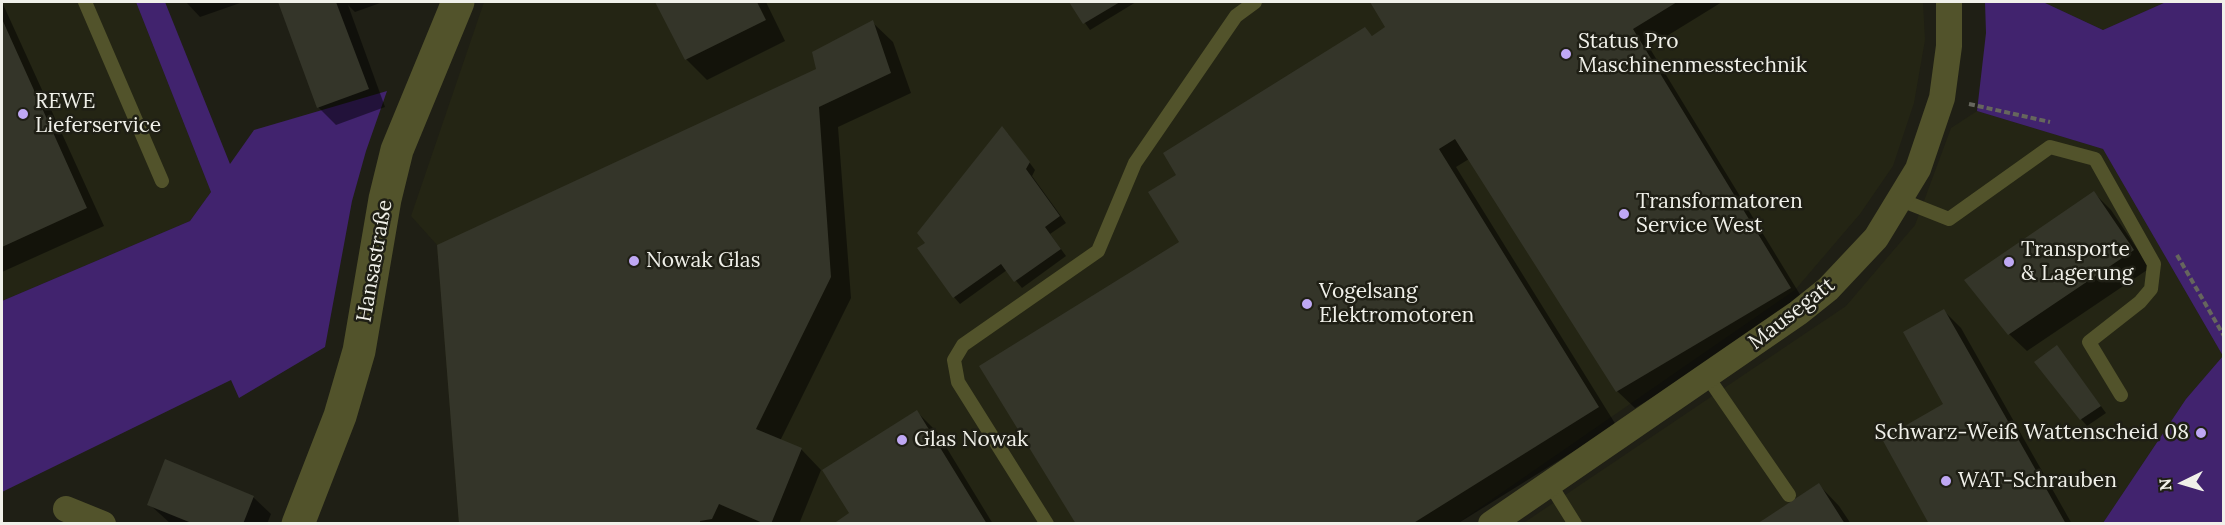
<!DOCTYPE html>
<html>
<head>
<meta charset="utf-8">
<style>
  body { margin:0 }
  #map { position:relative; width:2225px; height:525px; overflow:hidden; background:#1f1f15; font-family:Lora,serif }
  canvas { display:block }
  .frame { position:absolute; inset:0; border:3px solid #f0f0e9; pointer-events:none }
  .north { position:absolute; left:2153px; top:453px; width:60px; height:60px; -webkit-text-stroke:4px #1f1f15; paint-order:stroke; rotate:265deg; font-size:16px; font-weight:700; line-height:24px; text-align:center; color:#f0f0e9 }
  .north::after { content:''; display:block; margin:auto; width:21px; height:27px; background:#f0f0e9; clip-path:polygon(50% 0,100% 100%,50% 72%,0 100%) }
</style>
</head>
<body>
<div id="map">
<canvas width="2225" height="525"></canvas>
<div class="frame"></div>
<div class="north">N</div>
</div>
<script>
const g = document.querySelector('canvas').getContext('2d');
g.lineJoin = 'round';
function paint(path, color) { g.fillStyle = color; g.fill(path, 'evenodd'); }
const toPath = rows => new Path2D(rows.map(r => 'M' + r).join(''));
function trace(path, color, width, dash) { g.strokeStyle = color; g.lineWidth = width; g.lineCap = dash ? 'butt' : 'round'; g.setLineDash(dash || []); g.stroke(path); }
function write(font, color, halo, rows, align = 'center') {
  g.font = font + ' Lora,serif'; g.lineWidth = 5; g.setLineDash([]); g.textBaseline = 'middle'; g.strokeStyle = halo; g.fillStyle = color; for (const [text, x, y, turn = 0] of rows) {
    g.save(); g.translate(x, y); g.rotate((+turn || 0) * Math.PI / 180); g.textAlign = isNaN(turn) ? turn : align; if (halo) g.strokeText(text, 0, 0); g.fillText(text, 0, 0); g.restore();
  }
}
const built = toPath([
  [2,2,136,2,211,192,190,221,2,301],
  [484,2,1923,2,1925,40,1914,103,1893,166,1860,214,1795,290,1458,523,459,523,437,245,411,216],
  [2043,2,2166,2,2103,30],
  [1977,111,2103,149,2223,356,2186,399,2103,523,1522,524,1846,306,1915,225,1951,128]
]);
const green = toPath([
  [136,2,165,2,230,164,254,130,387,91,366,151,352,201,325,347,239,398,231,380,2,492,2,301,190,221,211,192],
  [1985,2,2043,2,2103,30,2166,2,2223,2,2223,523,2103,523,2186,399,2223,356,2103,149,1977,111,1986,33]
]);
const shadow = toPath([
  [2,2,104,226,2,272],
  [186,2,243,2,200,17],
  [280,2,383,2,355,12,348,5,385,107,336,125,319,108],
  [657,2,766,2,785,41,707,80,686,59],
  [1070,2,1136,2,1090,30],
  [1372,2,1722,2,1649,47,1807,306,1635,408,1617,391,1469,159,1456,167,1616,425,1457,524,1078,524,1181,242,1178,175,1365,29,1373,37,1387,28],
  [872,22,893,42,911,93,838,127,851,298,780,441,801,449,821,470,799,524,460,524,818,70],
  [1008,134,1035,170,1032,176,1066,223,1050,234,1066,256,1022,288,1007,270,960,304,954,297,927,243],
  [2094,193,2111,210,2150,268,2027,351,2009,334],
  [1943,310,1961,328,2072,524,1931,524,1943,406],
  [2057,347,2106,413,2087,426,2081,419],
  [917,412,937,432,993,524,836,524,851,514],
  [1819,485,1839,506,1851,524,1759,524],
  [253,497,271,514,267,524,171,524,149,504]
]);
const building = toPath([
  [278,2,336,2,369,89,317,108],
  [655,2,757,2,766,20,685,60],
  [1069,2,1120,2,1083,24],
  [1370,2,1677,2,1633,29,1791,288,1616,392,1455,139,1439,149,1599,407,1412,524,1076,524,979,366,1179,242,1148,192,1176,175,1163,153,1365,27,1372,36,1385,27],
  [2,19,87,208,2,247],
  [873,20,891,73,819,107,831,277,756,429,802,448,771,524,765,524,719,504,712,519,700,521,700,524,459,524,437,245,816,69,812,52],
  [1002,126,1030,162,1026,169,1060,216,1045,227,1061,249,1014,282,1001,264,953,298,917,248,925,243,917,233],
  [2094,191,2134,250,2008,335,1964,280],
  [1944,309,2029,458,2066,524,1929,524,1882,439,1943,404,1903,332],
  [2057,345,2101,406,2080,420,2034,362],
  [917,410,987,524,833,524,849,513,822,470],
  [165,459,254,496,243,524,194,524,147,505],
  [1819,483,1845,524,1756,524,1763,520]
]);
const path = toPath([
  [1969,104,2050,122],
  [2177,255,2224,336]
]);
const service = toPath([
  [85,2,162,181],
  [1901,200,1949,219,2050,147,2095,159,2154,264,2151,289,2140,302,2089,342,2121,395],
  [1707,376,1789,495],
  [1550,484,1575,524],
  [1047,524,958,382,954,360,963,345,1098,251,1135,163,1236,16,1255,2]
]);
const minor = toPath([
  [66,509,103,524],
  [1491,524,1798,313,1828,289,1876,238,1918,169,1942,98,1949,46,1949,2]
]);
const tertiary = toPath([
  [298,524,340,416,359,351,385,199,397,150,458,2]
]);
const markers = [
  [1566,54,6,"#bfa8f4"],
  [23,114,6,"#bfa8f4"],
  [1624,214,6,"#bfa8f4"],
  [634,261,6,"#bfa8f4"],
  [2009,262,6,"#bfa8f4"],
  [1307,304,6,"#bfa8f4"],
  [2201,433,6,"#bfa8f4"],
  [902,440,6,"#bfa8f4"],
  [1946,481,6,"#bfa8f4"]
];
const poiNames = [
  ["Status Pro",1578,42],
  ["Maschinenmesstechnik",1578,66],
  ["REWE",35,102],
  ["Lieferservice",35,126],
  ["Transformatoren",1636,202],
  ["Service West",1636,226],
  ["Transporte",2021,250],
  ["& Lagerung",2021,274],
  ["Nowak Glas",646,261],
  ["Vogelsang",1319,292],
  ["Elektromotoren",1319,316],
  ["Schwarz-Weiß Wattenscheid 08",2189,433,"right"],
  ["Glas Nowak",914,440],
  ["WAT-Schrauben",1958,481]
];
const streetNames = [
  ["Hansastraße",375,261,-80],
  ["Mausegatt",1792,314,-38]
];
paint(built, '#242514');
paint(green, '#41236e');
paint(shadow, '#0007');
paint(building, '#343529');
trace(path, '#66665d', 4, [6, 3]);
trace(service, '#52532b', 14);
trace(minor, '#52532b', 26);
trace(tertiary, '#52532b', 33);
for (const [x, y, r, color] of markers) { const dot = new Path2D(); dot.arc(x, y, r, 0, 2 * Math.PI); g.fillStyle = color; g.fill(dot); trace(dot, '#1f1f15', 2); }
write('21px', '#f0f0e9', '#1f1f15', poiNames, 'left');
write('21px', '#f0f0e9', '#1f1f15', streetNames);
</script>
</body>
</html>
